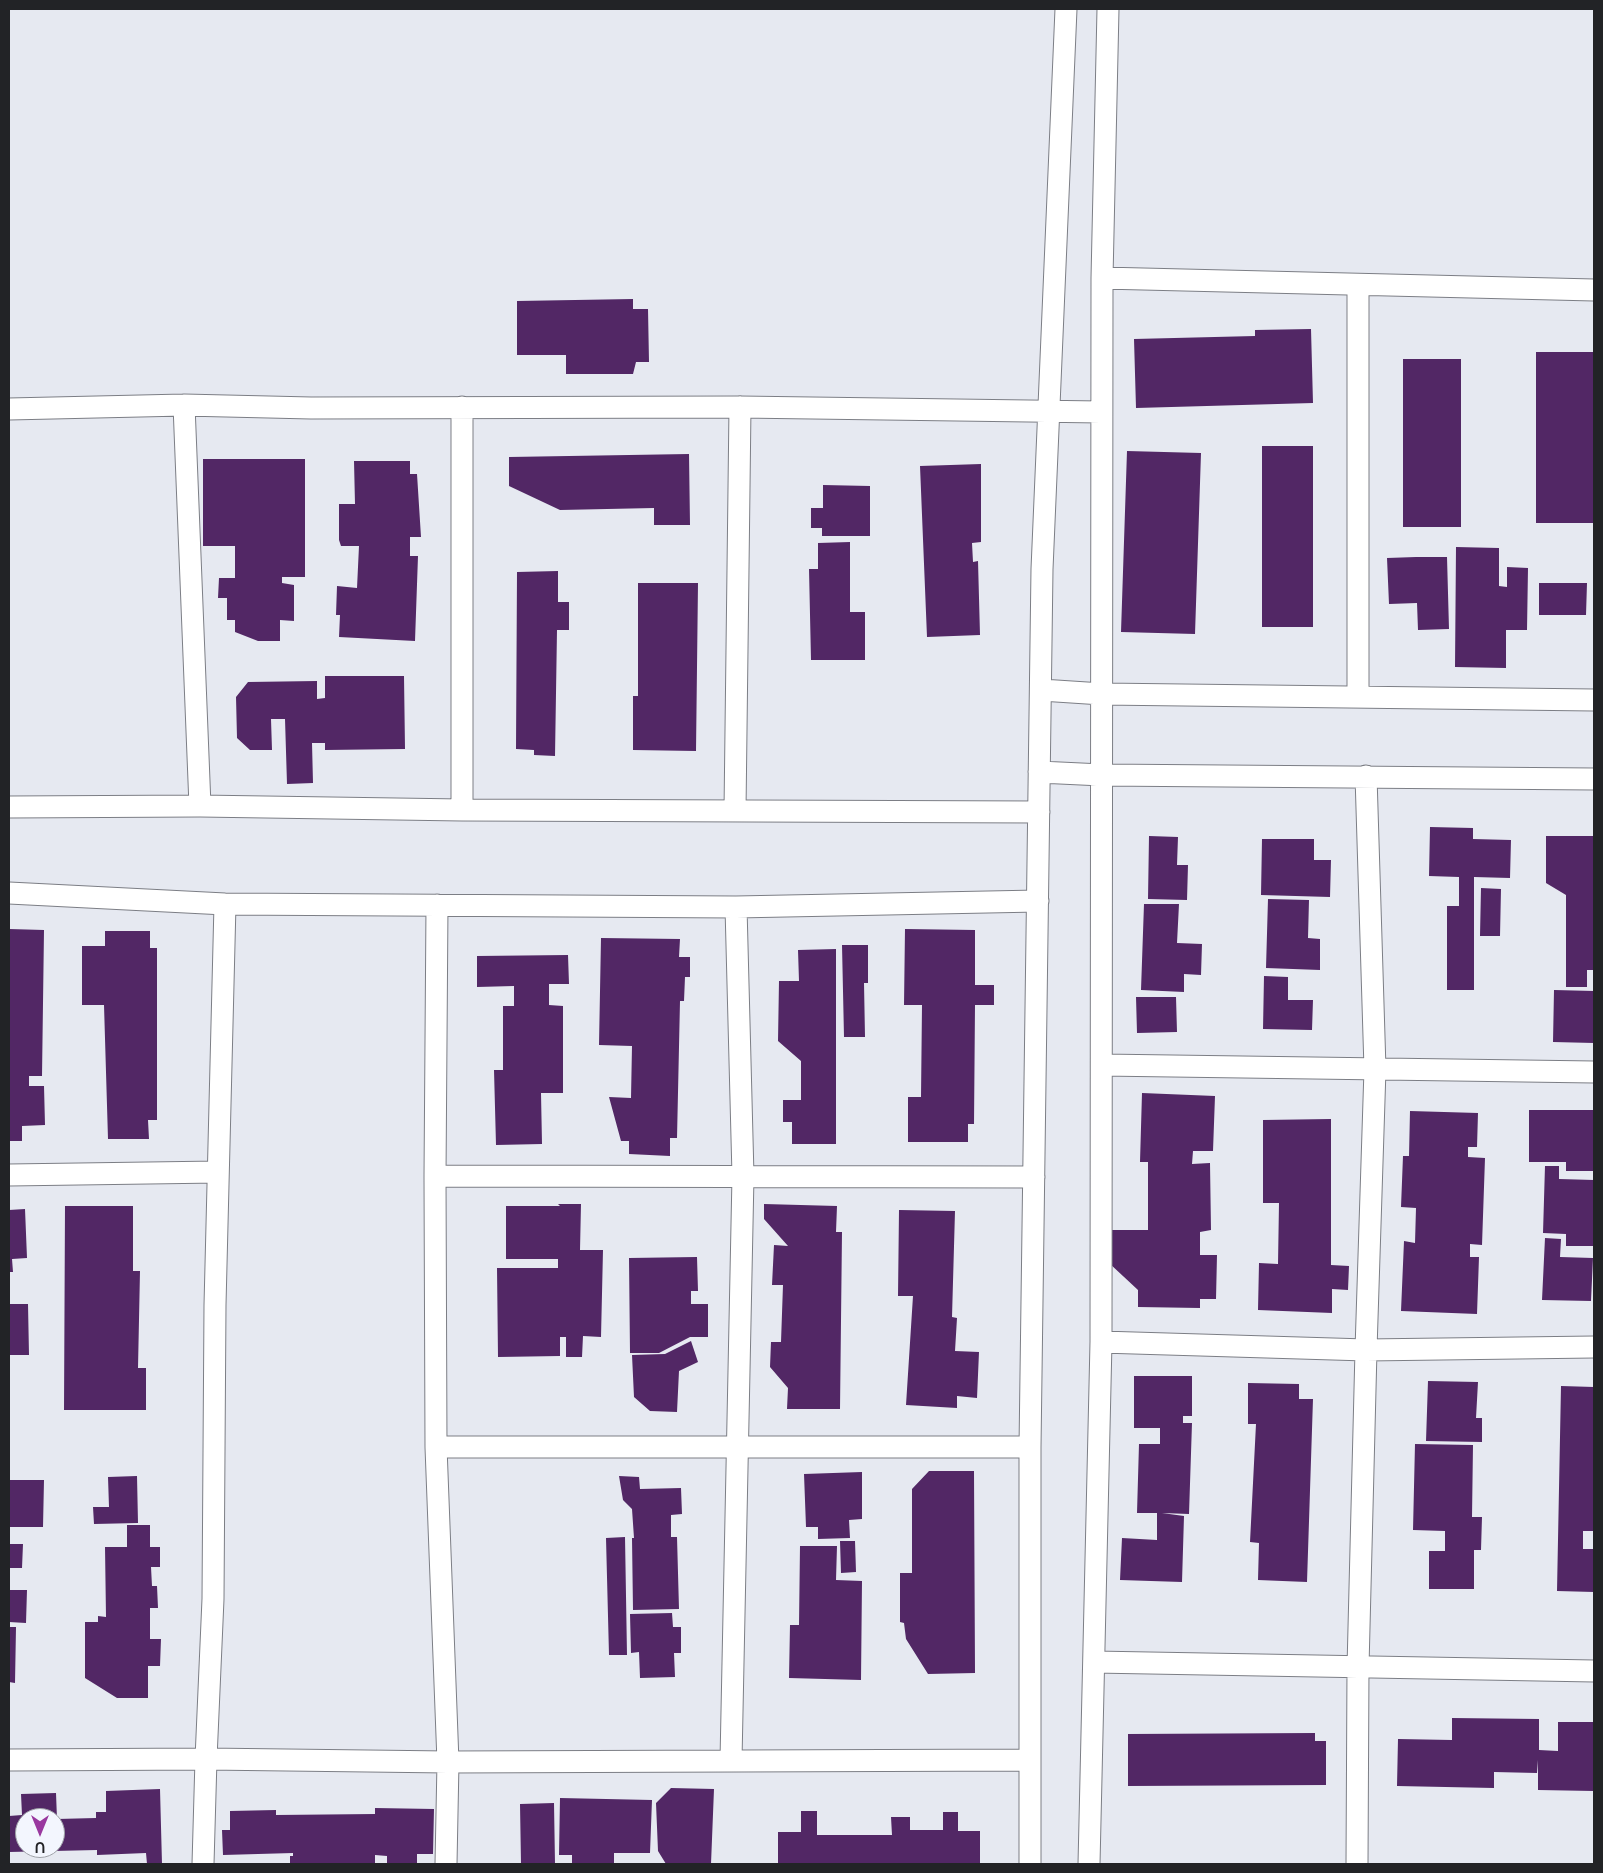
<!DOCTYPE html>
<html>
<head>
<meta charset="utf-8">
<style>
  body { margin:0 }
  #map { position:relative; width:1603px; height:1873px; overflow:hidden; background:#e6e9f1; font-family:Raleway,sans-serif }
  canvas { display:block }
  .frame { position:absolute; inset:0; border:10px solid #222326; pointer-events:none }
  .north { position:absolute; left:15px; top:1808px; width:50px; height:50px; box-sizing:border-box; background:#f3f6fe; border:1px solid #9fa2a8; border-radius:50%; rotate:180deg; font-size:14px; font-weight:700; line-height:20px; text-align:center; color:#222326 }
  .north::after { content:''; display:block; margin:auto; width:18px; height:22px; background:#99389f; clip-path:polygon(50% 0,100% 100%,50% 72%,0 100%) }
</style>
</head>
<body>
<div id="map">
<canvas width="1603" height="1873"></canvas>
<div class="frame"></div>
<div class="north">U</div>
</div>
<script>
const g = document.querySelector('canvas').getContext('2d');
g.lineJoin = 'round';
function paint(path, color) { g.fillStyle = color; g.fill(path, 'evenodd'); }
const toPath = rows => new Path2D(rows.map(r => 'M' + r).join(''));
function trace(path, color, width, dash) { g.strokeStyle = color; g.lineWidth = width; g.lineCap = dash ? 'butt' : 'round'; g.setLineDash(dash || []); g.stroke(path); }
const building = toPath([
  [633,299,633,309,648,309,649,362,636,362,633,374,566,374,566,355,517,355,517,301],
  [1311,329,1313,403,1136,408,1134,339,1255,336,1255,330],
  [1536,352,1594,352,1594,523,1536,523],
  [1403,359,1461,359,1461,527,1403,527],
  [1262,446,1313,446,1313,627,1262,627],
  [1127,451,1201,453,1195,634,1121,632],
  [689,454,690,525,654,525,654,508,560,510,509,486,509,457],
  [203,459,305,459,305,577,282,577,282,583,294,585,294,621,280,620,280,641,258,641,235,632,235,620,227,620,227,598,218,598,219,578,235,578,235,546,203,546],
  [354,461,410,461,410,474,417,474,421,537,410,537,410,556,418,556,415,641,339,637,340,615,336,615,337,586,357,588,359,546,341,546,339,540,339,504,355,504],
  [981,464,981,542,972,543,973,562,978,561,980,635,927,637,920,466],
  [823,485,870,486,870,536,822,536,822,528,811,528,811,508,823,508],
  [850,542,850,612,865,612,865,660,811,660,809,569,818,569,818,543],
  [1456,547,1499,548,1499,586,1507,587,1507,567,1528,568,1527,630,1506,630,1506,668,1455,667],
  [1416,557,1447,557,1449,629,1418,630,1417,603,1389,604,1387,558],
  [558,571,558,602,569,602,569,630,557,630,555,756,534,755,534,750,516,749,517,572],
  [638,583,698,583,696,751,633,750,633,696,638,696],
  [1539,583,1587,583,1586,615,1539,615],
  [325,676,404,676,405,749,325,750,325,743,312,743,313,783,287,784,285,719,271,719,272,750,250,750,237,738,236,697,248,682,317,681,317,699,325,698],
  [1430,827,1473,828,1473,839,1511,840,1510,878,1474,877,1474,990,1447,990,1447,906,1459,906,1459,877,1429,876],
  [1149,836,1178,837,1177,865,1188,865,1187,900,1148,899],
  [1546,836,1594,836,1594,970,1587,970,1587,987,1566,987,1566,895,1546,883],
  [1262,839,1314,839,1314,860,1331,860,1330,897,1261,895],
  [1481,888,1501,889,1500,936,1480,936],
  [1268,899,1309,900,1308,938,1320,939,1320,970,1266,968],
  [1144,904,1179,904,1177,943,1202,944,1201,975,1184,974,1184,992,1141,990],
  [9,929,44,930,42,1076,29,1076,29,1086,44,1086,45,1125,22,1126,22,1141,9,1141],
  [905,929,975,930,975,985,994,985,994,1005,975,1005,974,1124,968,1124,968,1142,908,1142,908,1097,921,1097,922,1005,904,1005],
  [105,931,150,931,150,948,157,948,157,1120,148,1120,149,1139,108,1139,104,1005,82,1005,82,946,105,946],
  [601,938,680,939,679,957,690,957,690,977,685,977,684,1001,680,1001,677,1138,670,1138,670,1156,629,1154,629,1141,621,1141,609,1097,631,1098,632,1046,599,1045],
  [842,945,868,945,868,983,864,983,865,1037,844,1037],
  [836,949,836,1144,792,1144,792,1122,783,1122,783,1100,801,1100,801,1061,778,1041,779,981,799,981,798,950],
  [568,955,569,984,549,984,549,1005,563,1006,563,1093,541,1093,542,1144,496,1145,494,1070,503,1070,503,1006,514,1006,514,986,477,987,477,956],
  [1264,976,1288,977,1288,1000,1313,1000,1312,1030,1263,1029],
  [1554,990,1594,991,1594,1043,1553,1042],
  [1136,997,1176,997,1177,1032,1137,1033],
  [1142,1093,1215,1096,1213,1151,1193,1151,1192,1164,1210,1163,1211,1230,1200,1232,1200,1255,1217,1255,1216,1299,1200,1299,1200,1308,1138,1307,1138,1290,1109,1263,1109,1230,1148,1230,1148,1162,1140,1162],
  [1529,1110,1593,1110,1594,1171,1566,1171,1566,1162,1529,1162],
  [1410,1111,1478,1113,1477,1147,1468,1147,1468,1157,1485,1158,1482,1245,1470,1244,1470,1257,1479,1257,1477,1314,1401,1311,1404,1241,1415,1243,1416,1208,1401,1207,1403,1156,1409,1156],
  [1331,1119,1331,1265,1349,1266,1348,1290,1332,1289,1332,1313,1258,1310,1259,1263,1278,1264,1279,1203,1263,1203,1263,1120],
  [1545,1166,1559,1166,1559,1179,1594,1180,1594,1246,1566,1246,1566,1234,1543,1233],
  [558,1204,581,1204,580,1250,603,1250,601,1337,583,1336,582,1357,566,1357,566,1337,560,1337,560,1356,498,1357,497,1268,558,1268,558,1259,506,1259,506,1206,560,1206],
  [764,1204,837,1206,836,1232,842,1232,840,1409,787,1409,788,1388,770,1367,771,1342,781,1342,783,1285,772,1285,774,1245,788,1246,764,1219],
  [65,1206,133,1206,133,1271,140,1271,138,1368,146,1368,146,1410,64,1410],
  [25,1209,27,1258,12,1259,13,1272,9,1272,9,1210],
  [899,1210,955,1211,952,1317,957,1318,955,1351,979,1352,977,1398,957,1396,957,1408,906,1405,913,1296,898,1296],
  [1545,1238,1561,1239,1560,1257,1593,1258,1591,1301,1542,1300],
  [697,1257,698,1291,691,1291,691,1304,708,1304,708,1337,690,1337,659,1353,630,1353,629,1258],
  [9,1304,28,1304,29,1355,9,1355],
  [691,1341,698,1362,679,1371,677,1412,650,1411,634,1397,632,1355,665,1354],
  [1134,1376,1192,1376,1192,1416,1183,1416,1183,1423,1192,1423,1189,1514,1162,1513,1184,1516,1182,1582,1120,1580,1122,1538,1157,1540,1157,1513,1137,1513,1139,1444,1160,1444,1160,1428,1134,1428],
  [1428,1381,1478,1382,1476,1418,1482,1418,1482,1442,1426,1441],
  [1248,1383,1299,1384,1299,1399,1313,1399,1307,1582,1258,1580,1259,1543,1250,1542,1256,1424,1248,1424],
  [1561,1386,1594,1387,1594,1531,1583,1531,1583,1549,1594,1549,1594,1592,1557,1591],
  [1415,1444,1473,1445,1472,1517,1482,1517,1481,1550,1474,1550,1474,1589,1429,1589,1429,1551,1445,1551,1445,1531,1413,1530],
  [929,1471,974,1471,975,1673,928,1674,906,1639,904,1623,900,1622,900,1573,912,1573,912,1489],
  [862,1472,862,1519,849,1520,850,1538,818,1539,818,1527,806,1527,804,1474],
  [137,1476,138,1523,94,1524,93,1507,109,1507,108,1477],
  [619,1476,639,1477,640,1489,681,1488,682,1514,671,1515,671,1537,677,1537,679,1609,633,1610,632,1538,634,1538,632,1509,623,1500],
  [9,1480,44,1480,43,1527,9,1527],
  [127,1525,150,1525,150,1547,160,1547,160,1567,151,1567,152,1586,157,1586,158,1608,150,1608,150,1639,161,1639,160,1666,148,1666,148,1698,117,1698,85,1678,85,1622,98,1622,98,1616,106,1617,105,1547,127,1547],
  [625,1537,627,1655,609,1655,606,1538],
  [840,1541,855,1541,856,1572,841,1573],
  [9,1544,23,1544,22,1568,9,1568],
  [800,1546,837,1546,836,1580,862,1581,861,1680,789,1678,790,1625,799,1625],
  [9,1590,27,1590,26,1623,9,1622],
  [672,1613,673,1627,681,1627,681,1653,674,1653,675,1677,640,1678,639,1652,631,1653,630,1614],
  [9,1627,16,1627,15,1683,9,1682],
  [1452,1718,1539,1719,1539,1750,1558,1751,1558,1722,1594,1722,1594,1791,1538,1790,1538,1760,1537,1773,1494,1772,1494,1788,1397,1786,1398,1739,1452,1740],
  [1315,1733,1315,1741,1326,1741,1326,1785,1128,1786,1128,1734],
  [671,1788,714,1789,711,1864,666,1864,658,1851,656,1803],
  [160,1789,162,1864,147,1864,146,1853,97,1855,97,1850,9,1852,9,1816,22,1815,21,1794,56,1793,57,1819,96,1818,96,1812,106,1812,106,1791],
  [25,1818,55,1818,55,1848,25,1848],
  [560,1798,652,1800,650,1853,614,1853,614,1864,572,1864,572,1855,559,1855],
  [554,1803,555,1864,521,1864,520,1804],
  [375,1808,434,1809,433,1854,417,1854,417,1864,387,1864,387,1856,375,1855,375,1864,290,1864,290,1856,293,1856,293,1853,223,1855,222,1830,230,1830,230,1811,276,1810,276,1815,375,1814],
  [801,1811,817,1811,817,1835,892,1835,891,1817,910,1817,910,1830,943,1830,943,1812,958,1812,958,1831,980,1831,980,1864,778,1864,778,1832,801,1832]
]);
const lane = toPath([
  [1102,278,1594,290],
  [184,405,200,806],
  [462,407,462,810],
  [9,409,184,405,311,408,740,407,1101,412],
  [1041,690,1102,694,1594,700],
  [1358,697,1358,285],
  [1039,772,1102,775,1594,779],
  [9,807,200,806,462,810,1039,812],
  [735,811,740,407],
  [9,893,225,904,736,907,1038,901],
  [437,905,435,1176,436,1447,448,1762,446,1864],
  [1102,1065,1594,1072],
  [9,1175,218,1172],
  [435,1176,1034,1177],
  [1101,1342,1366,1350,1594,1347],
  [436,1447,1030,1447],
  [1094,1662,1594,1671],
  [9,1760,206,1759,448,1762,1030,1760],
  [731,1760,743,1176,736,907],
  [203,1864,206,1759,213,1599,215,1305,225,904],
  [1030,1864,1030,1447,1042,569,1066,9],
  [1089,1864,1101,1342,1102,278,1108,9],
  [1357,1864,1358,1667,1366,1350,1375,1069,1366,776]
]);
paint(building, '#522765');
trace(lane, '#7c7e85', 23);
trace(lane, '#fff', 21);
</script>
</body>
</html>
